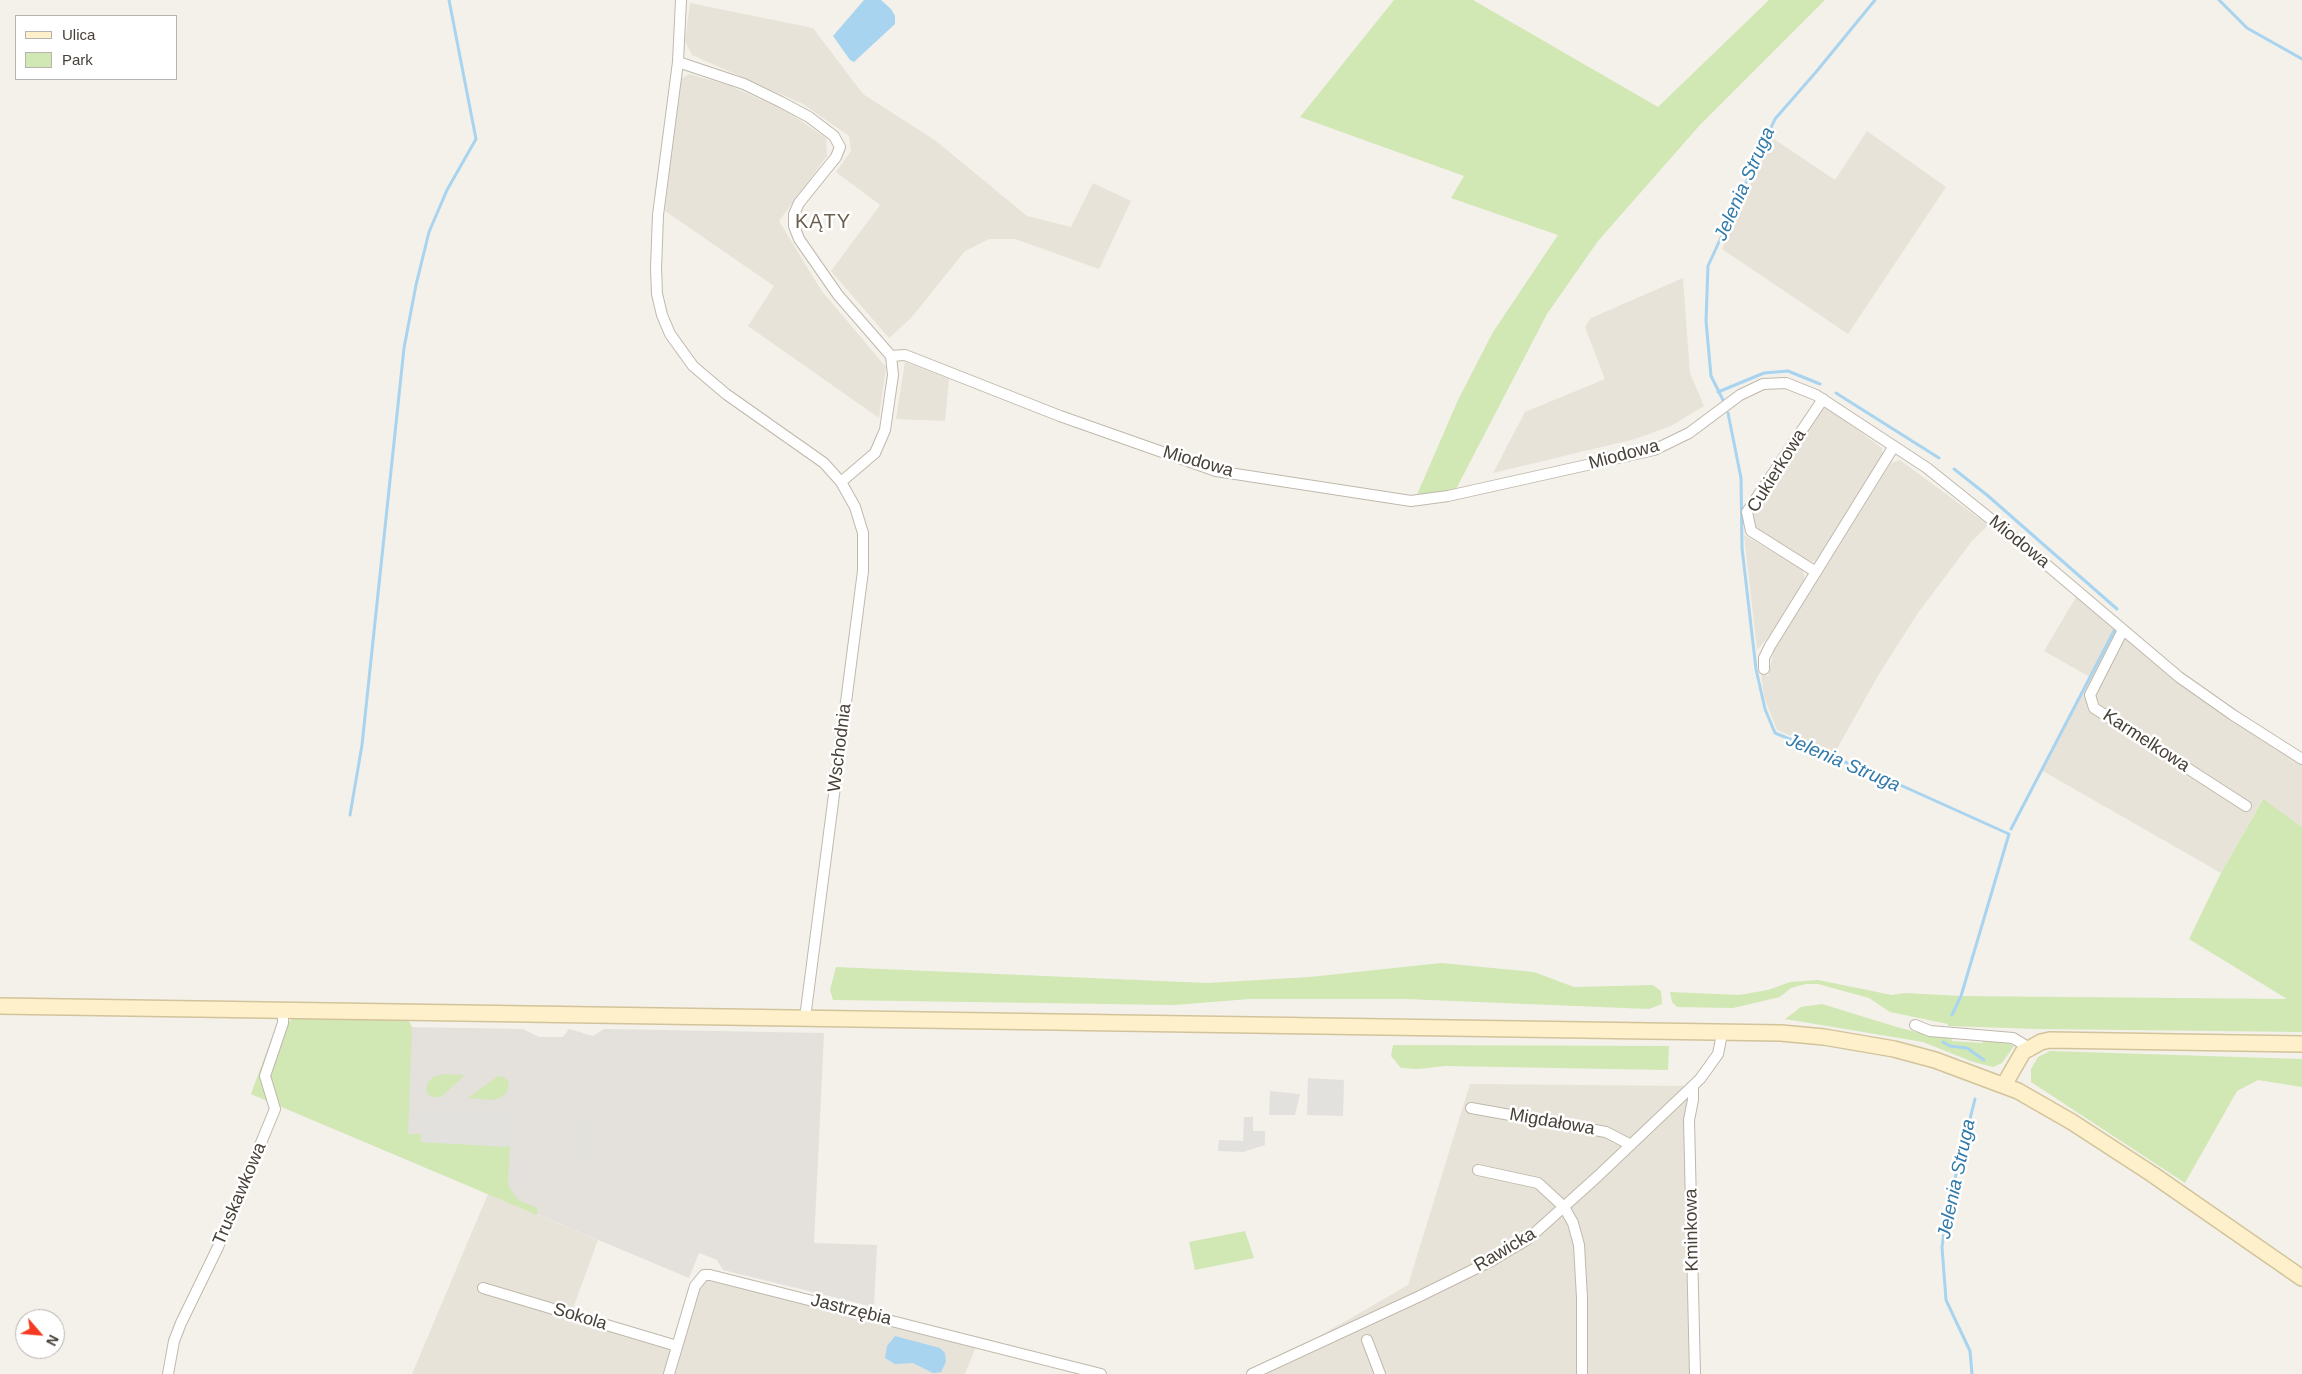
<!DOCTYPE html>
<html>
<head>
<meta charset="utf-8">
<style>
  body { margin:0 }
  #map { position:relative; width:2302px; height:1374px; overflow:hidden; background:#f4f1ea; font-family:Helvetica,sans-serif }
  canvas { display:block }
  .legend { position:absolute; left:15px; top:15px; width:162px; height:65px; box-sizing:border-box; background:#fff; border:1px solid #b6b3af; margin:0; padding:6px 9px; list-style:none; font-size:15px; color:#484138 }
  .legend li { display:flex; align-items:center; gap:10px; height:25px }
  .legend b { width:25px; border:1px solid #b6b3af }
  .north { position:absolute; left:15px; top:1309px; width:50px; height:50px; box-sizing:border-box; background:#fff; border:1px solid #b6b3af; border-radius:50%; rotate:117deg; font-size:14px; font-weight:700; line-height:20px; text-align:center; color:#484138 }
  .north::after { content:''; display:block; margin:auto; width:18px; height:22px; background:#f43b21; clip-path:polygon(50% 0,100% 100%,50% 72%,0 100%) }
</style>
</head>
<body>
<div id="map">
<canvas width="2302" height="1374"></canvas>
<ul class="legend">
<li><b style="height:6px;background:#fdf0cb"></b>Ulica</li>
<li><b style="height:14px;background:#d1e7b4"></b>Park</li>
</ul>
<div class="north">N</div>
</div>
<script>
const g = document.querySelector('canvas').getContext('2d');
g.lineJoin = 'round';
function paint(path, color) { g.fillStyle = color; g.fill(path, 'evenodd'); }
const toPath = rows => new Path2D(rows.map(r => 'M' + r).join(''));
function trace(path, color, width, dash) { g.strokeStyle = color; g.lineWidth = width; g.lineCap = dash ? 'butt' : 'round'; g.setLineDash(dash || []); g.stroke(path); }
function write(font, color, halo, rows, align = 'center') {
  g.font = font + ' Helvetica,sans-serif'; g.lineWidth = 5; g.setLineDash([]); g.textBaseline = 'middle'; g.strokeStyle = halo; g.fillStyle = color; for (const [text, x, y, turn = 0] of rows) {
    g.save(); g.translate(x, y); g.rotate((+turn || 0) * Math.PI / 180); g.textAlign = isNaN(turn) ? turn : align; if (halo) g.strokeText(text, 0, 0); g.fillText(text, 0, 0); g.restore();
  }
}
const residential = toPath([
  [690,3,813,28,863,94,936,141,1027,216,1071,227,1093,183,1131,201,1099,269,1015,239,989,239,965,251,911,318,889,338,831,271,880,205,836,172,851,151,849,136,803,104,692,55,685,41],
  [689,74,728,85,788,112,826,138,827,156,779,221,821,290,886,367,879,418,748,326,774,286,665,211,679,80],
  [1867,131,1946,187,1848,334,1722,249,1771,137,1835,180],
  [1683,278,1690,373,1704,406,1671,426,1635,439,1493,473,1525,412,1605,379,1585,327,1591,318],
  [905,362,949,379,945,421,896,419],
  [1827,407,1882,448,1882,457,1816,561,1808,562,1754,527,1753,516,1819,409],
  [1900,460,1988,525,1972,541,1918,613,1879,674,1834,754,1777,730,1764,697,1761,673,1768,676,1774,650,1891,463],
  [1744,535,1803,570,1805,580,1770,635,1757,650],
  [2079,592,2179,677,2302,759,2302,827,2262,800,2221,873,2041,770,2090,677,2044,651],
  [1470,1084,1693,1086,1697,1374,1254,1374,1408,1285],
  [488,1194,598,1240,571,1314,676,1346,700,1279,978,1342,965,1374,412,1374]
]);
const industrial = toPath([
  [288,1025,523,1029,539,1037,563,1037,569,1029,593,1036,604,1029,824,1033,814,1243,877,1245,874,1307,723,1270,717,1260,699,1253,689,1278,251,1094,273,1035]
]);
const green = toPath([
  [1394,0,1473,0,1658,107,1769,0,1825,0,1699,126,1598,241,1547,314,1455,491,1416,497,1458,400,1493,332,1558,235,1451,198,1464,176,1300,117],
  [2263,799,2302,827,2302,1032,2039,1029,1948,1026,1948,1024,1890,1012,1869,998,1818,984,1806,984,1791,988,1780,997,1733,1008,1677,1007,1672,1002,1670,992,1739,995,1768,990,1790,982,1818,980,1892,995,1905,993,1961,996,2287,999,2189,939,2221,873],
  [1441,963,1534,972,1574,987,1653,985,1661,991,1662,1004,1649,1009,1405,999,1249,999,1175,1005,833,1000,830,990,836,967,1207,983,1310,977],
  [1822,1004,1897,1027,1928,1035,1951,1038,1952,1041,1982,1043,1984,1041,2005,1041,2014,1046,2002,1063,1993,1067,1973,1062,1923,1042,1785,1019,1801,1007],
  [295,1017,403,1018,408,1020,412,1027,408,1134,421,1134,421,1142,510,1146,508,1185,518,1200,537,1208,537,1215,251,1094,273,1035],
  [1393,1045,1669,1046,1668,1070,1445,1066,1418,1069,1401,1068,1391,1056],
  [2050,1051,2302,1059,2302,1087,2258,1080,2237,1091,2185,1183,2031,1082,2031,1069,2038,1057],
  [443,1074,465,1075,441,1097,431,1097,426,1091,428,1082,433,1077],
  [498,1076,504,1077,508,1081,509,1086,506,1093,501,1097,493,1100,468,1098],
  [1245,1231,1254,1258,1195,1270,1189,1242]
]);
const parking = toPath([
  [1308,1078,1344,1080,1343,1116,1307,1115],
  [1270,1091,1300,1094,1295,1115,1269,1115],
  [522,1096,530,1097,527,1184,519,1184],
  [423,1109,508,1113,506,1147,421,1142],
  [578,1112,586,1112,584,1163,576,1162],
  [1244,1117,1253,1117,1253,1131,1265,1131,1265,1145,1243,1152,1218,1151,1219,1140,1243,1141]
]);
const water = toPath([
  [864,0,881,0,891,9,895,16,895,24,854,62,850,60,833,36],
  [895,1336,940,1348,945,1353,946,1362,941,1372,933,1373,913,1363,895,1364,885,1358,887,1346]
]);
const stream = toPath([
  [2219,0,2247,28,2302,59],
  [1718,392,1764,373,1788,371,1820,384],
  [1836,393,1939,458],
  [1723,400,1711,376,1706,321,1708,266,1775,119,1816,72,1875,0],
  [1728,413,1741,478,1742,548,1756,669,1765,709,1775,733,1898,784,2009,834,1961,996,1952,1015],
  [1954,469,1987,495,2117,609],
  [350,815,362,745,404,348,416,285,429,232,447,190,476,139,449,0],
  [2011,829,2114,631],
  [1943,1042,1950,1046,1967,1048,1984,1060],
  [1972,1374,1970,1351,1946,1300,1942,1247,1948,1206,1975,1099]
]);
const street = toPath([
  [681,0,678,62,658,215,656,268,657,294,662,315,670,334,693,366,726,394,824,463,841,482,855,507,863,533,863,571,805,1018],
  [678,62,744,84,781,102,809,117,834,136,840,147,836,157,799,203,794,214,794,226,799,239,838,295,891,356,893,375,885,430,875,453,841,482],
  [891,356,905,355,1060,416,1216,471,1411,501,1448,496,1654,450,1689,433,1740,395,1763,384,1786,383,1816,395,1927,468,2028,549,2179,677,2233,715,2302,759],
  [1816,572,1751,531,1747,512,1823,399],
  [2123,630,2090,695,2094,708,2246,806],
  [1764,669,1764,658,1770,646,1894,446],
  [1915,1025,1930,1031,2013,1038,2023,1044,2027,1050],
  [1693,1086,1693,1100,1689,1120,1695,1374],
  [1471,1108,1606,1132,1631,1145],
  [1478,1170,1538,1183,1564,1207,1573,1223,1579,1245,1582,1298,1582,1374],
  [483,1288,677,1346],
  [1367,1340,1380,1374],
  [168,1374,174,1341,181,1323,218,1247,275,1109,265,1076,283,1023,283,1010],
  [669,1374,695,1286,704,1275,710,1275,1101,1374],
  [1252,1374,1420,1296,1491,1261,1528,1239,1598,1176,1700,1079,1718,1054,1722,1034]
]);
const secondary = toPath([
  [0,1006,1781,1033,1824,1037,1894,1049,1935,1060,2018,1091,2072,1122,2152,1174,2302,1278],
  [2004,1085,2023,1052,2041,1042,2050,1040,2302,1044]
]);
const streetNames = [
  ["Miodowa",1624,455,-15],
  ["Miodowa",1198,462,16],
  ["Cukierkowa",1777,471,-58],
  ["Miodowa",2019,542,39],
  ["Karmelkowa",2146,741,33],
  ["Wschodnia",840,748,-83],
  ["Migdałowa",1552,1122,10],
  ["Truskawkowa",240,1194,-67],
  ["Kminkowa",1692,1230,-91],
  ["Rawicka",1505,1250,-31],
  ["Jastrzębia",851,1310,14],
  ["Sokola",580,1317,17]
];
const waterNames = [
  ["Jelenia Struga",1745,184,-66],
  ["Jelenia Struga",1843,763,23],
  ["Jelenia Struga",1957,1179,-78]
];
const quarterNames = [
  ["KĄTY",823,222]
];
paint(residential, '#e8e3d8');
paint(industrial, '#e4e0db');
paint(green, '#d1e7b4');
paint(parking, '#e3e1de');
paint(water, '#a8d4ef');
trace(stream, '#a8d4ef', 3);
trace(street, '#c0b8ac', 12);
trace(secondary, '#d3c39a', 18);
trace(street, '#fff', 10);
trace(secondary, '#fdf0cb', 15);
write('18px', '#484138', '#fff', streetNames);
write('italic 19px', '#317aaa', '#fff', waterNames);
g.letterSpacing = '1px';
write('20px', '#6b5f4f', '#fff', quarterNames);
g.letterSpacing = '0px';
</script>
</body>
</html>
